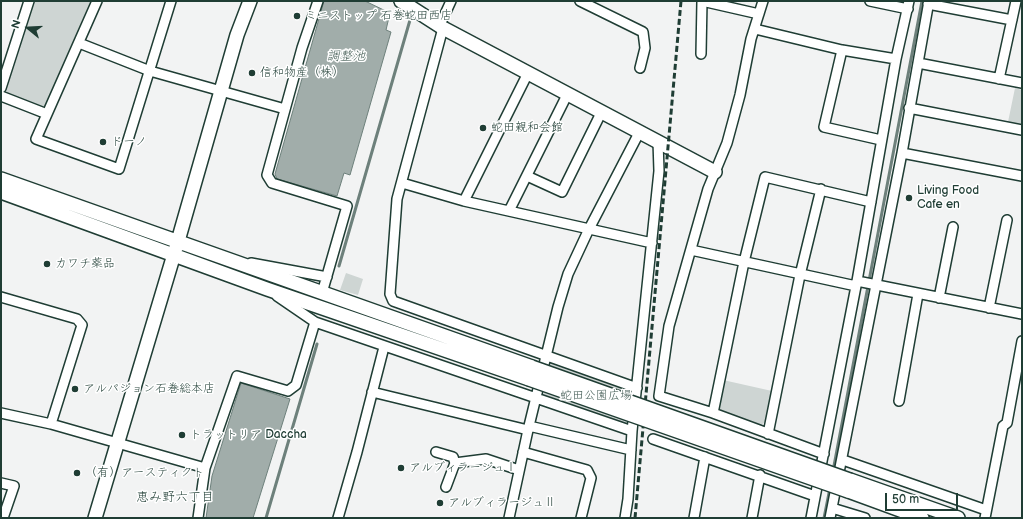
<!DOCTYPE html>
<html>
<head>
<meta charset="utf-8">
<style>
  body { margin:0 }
  #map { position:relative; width:1023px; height:519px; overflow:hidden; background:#f2f3f3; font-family:"Balsamiq Sans",sans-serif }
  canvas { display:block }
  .frame { position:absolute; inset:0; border:2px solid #1f3d34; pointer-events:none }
  .north { position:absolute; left:8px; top:8px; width:40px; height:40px; -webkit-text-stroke:3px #fff; paint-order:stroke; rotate:288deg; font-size:11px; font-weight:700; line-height:16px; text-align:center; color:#1f3d34 }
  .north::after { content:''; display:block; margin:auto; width:14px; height:18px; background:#1f3d34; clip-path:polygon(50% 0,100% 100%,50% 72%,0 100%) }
  .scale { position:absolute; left:885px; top:493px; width:73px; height:18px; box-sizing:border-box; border:2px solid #1f3d34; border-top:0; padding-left:5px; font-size:12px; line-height:14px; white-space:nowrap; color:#1f3d34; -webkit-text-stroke:3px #fff; paint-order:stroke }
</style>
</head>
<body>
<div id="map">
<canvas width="1023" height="519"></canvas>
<div class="frame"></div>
<div class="north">N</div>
<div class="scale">50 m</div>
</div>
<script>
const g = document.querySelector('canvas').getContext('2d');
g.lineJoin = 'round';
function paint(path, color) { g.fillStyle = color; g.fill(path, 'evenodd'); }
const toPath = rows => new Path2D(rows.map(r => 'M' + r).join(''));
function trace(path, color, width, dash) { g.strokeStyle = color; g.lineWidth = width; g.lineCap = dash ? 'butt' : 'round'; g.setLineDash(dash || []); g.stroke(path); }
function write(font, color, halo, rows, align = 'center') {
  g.font = font + ' "Balsamiq Sans","Klee One",sans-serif'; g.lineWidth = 3; g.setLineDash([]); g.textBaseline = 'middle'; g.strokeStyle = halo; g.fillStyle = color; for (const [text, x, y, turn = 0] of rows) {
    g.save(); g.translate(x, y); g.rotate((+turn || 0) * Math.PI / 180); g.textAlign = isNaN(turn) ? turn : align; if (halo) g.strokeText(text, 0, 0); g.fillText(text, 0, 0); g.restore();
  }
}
const green = toPath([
  [34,1,91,1,46,105,41,108,9,97,5,89],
  [1015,88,1022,90,1022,125,1008,122],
  [346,273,363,279,358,295,340,290],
  [551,362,633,390,627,426,543,396],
  [723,380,772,391,765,422,759,427,721,412,718,406]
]);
const water = toPath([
  [324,1,365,1,390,13,386,30,391,32,350,175,344,173,337,196,277,179,275,174,324,1],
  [241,383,290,399,253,518,206,518,212,476,241,383]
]);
const stream = toPath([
  [339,266,410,20],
  [833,471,922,1],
  [266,518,317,344],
  [824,518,830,488]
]);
const street = toPath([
  [97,1,36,139,119,169,171,1],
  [318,1,302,48,267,175,272,183,347,206,322,293],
  [580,1,643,32,645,48,640,68],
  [702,1,759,14],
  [763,1,751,39,740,95,727,143,708,189,669,326,659,396,713,413,824,454],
  [870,1,908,9],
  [928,4,1012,20],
  [440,25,451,1],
  [443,28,397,199,390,294,393,301,637,388],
  [755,29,842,50,896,59],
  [79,43,150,71,285,109],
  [842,50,824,127,881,140],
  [701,54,702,1],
  [918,63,1022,83],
  [999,79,1016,1],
  [1,88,29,1],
  [1,96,47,114],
  [909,108,1022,130],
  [902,153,1022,176],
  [527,176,562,192,602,111],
  [402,183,464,201,652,243],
  [464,201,528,73],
  [509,211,568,93],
  [691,250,856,286],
  [251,263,327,277],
  [857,281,1022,314],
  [277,296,315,322,632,431],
  [1,297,77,319,82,325,51,424],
  [939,298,953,227],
  [989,308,1007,220],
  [372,392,528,430],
  [899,401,918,294],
  [1,413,51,424,205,468],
  [713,413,744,262,765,177,871,202],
  [529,426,631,450],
  [768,434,800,275,821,189],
  [653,439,815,496],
  [436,452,453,457,455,463],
  [523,452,587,470,591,478,581,518],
  [843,460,986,510],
  [1,483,14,486,3,518],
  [446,487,455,463,486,459,519,470],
  [832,508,865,518],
  [198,518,205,468,237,376,288,391,296,385,315,322],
  [338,518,357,452,384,347],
  [509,518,528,430,558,307,568,274,589,229,640,131],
  [625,518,628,499,632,431,659,171,658,141],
  [694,518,705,457],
  [752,518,760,475],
  [811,518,857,281,896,59,909,1],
  [830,518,902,153,929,1],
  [985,518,1003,426,1007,423,1022,341]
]);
const secondary = toPath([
  [401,1,443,28,715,172],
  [1,179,532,367],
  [1,192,267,289,529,379],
  [850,480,958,518],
  [848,491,922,518],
  [95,518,178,241,237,35,250,1]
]);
const rail = toPath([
  [635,518,681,1]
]);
const secondaryBridge = toPath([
  [532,367,850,480],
  [529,379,848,491]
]);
const markers = [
  [297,16,4,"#1f3d34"],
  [252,73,4,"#1f3d34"],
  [483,128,4,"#1f3d34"],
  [103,142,4,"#1f3d34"],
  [909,198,4,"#1f3d34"],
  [47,264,4,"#1f3d34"],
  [75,389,4,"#1f3d34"],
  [182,435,4,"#1f3d34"],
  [401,468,4,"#1f3d34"],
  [77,473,4,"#1f3d34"],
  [440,503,4,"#1f3d34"]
];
const poiNames = [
  ["ミニストップ 石巻蛇田西店",305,16],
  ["信和物産（株）",260,73],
  ["蛇田親和会館",491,128],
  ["ドーノ",111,142],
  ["Living Food",917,191],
  ["Cafe en",917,205],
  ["カワチ薬品",55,264],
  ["アルパジョン石巻総本店",83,389],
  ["トラットリア Daccha",190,435],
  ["アルブィラージュⅠ",409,468],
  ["（有）アースティクト",85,473],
  ["アルブィラージュⅡ",448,503]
];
const parkNames = [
  ["蛇田公園広場",596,396]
];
const waterNames = [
  ["調整池",346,57]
];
const neighbourhoodNames = [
  ["恵み野六丁目",175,498]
];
paint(green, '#ced5d3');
paint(water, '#a1adaa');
trace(water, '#6d807b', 1);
trace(stream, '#6d807b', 3);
trace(street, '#1f3d34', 12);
trace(secondary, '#1f3d34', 16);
trace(street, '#fff', 9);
trace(secondary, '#fff', 13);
trace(rail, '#1f3d34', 3, [6, 3]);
trace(secondaryBridge, '#1f3d34', 16, []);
trace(secondaryBridge, '#fff', 13);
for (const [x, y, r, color] of markers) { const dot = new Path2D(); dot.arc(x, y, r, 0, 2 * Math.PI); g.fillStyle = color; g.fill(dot); trace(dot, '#fff', 1.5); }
write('12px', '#1f3d34', '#fff', poiNames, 'left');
write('12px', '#425b54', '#fff', parkNames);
write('italic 13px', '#465f57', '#fff', waterNames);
write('13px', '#1f3d34', '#fff', neighbourhoodNames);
</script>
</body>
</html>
